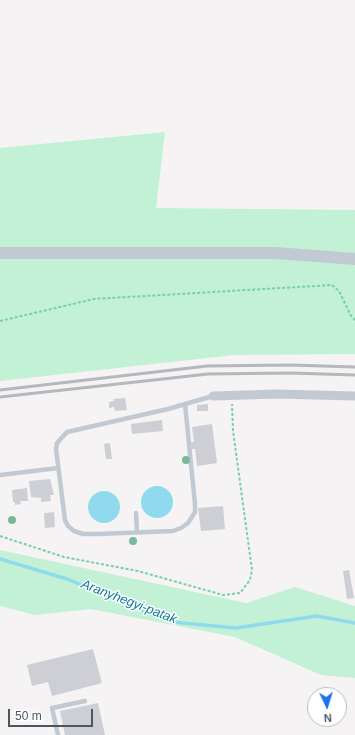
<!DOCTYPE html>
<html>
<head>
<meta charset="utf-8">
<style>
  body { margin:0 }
  #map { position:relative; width:355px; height:735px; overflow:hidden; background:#f5f3f3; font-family:Helvetica,sans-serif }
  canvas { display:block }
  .north { position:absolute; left:307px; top:687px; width:40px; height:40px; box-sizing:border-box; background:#fff; border:1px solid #b7bbc0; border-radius:50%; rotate:176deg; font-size:11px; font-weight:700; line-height:16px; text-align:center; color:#4a5661 }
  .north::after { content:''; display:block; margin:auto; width:14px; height:18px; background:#1a73e8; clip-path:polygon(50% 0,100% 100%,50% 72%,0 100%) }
  .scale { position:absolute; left:8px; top:709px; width:85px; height:18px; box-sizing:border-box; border:2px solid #4a5661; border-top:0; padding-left:5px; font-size:12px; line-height:14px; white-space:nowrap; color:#4a5661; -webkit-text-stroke:3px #fff; paint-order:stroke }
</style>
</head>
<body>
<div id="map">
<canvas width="355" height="735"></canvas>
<div class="north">N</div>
<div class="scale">50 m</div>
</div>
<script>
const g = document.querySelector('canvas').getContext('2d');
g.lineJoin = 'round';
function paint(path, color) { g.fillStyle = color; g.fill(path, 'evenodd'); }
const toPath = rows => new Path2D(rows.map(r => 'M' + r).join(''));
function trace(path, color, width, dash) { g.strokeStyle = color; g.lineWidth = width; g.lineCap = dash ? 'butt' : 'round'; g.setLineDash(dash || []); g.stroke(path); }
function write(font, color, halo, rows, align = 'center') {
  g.font = font + ' Helvetica,sans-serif'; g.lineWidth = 3; g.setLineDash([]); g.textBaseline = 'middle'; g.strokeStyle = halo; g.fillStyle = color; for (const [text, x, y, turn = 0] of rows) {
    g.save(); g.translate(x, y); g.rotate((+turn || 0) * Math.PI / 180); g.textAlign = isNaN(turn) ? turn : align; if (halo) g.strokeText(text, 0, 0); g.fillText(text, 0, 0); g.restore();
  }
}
const green = toPath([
  [165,132,156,208,355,210,355,354,234,355,0,381,0,148],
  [0,550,246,603,295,587,355,606,355,678,321,675,235,637,91,609,35,615,0,606]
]);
const water = toPath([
  '141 502a16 16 0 1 1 32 0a16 16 0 1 1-32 0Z',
  '88 507a16 16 0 1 1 32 0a16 16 0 1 1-32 0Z'
]);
const stream = toPath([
  [0,559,67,579,172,622,236,628,317,616,355,623]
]);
const building = toPath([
  [125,398,127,410,115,411,114,407,109,408,109,402,114,401,113,399],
  [208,404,208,411,197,411,197,405],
  [162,420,163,431,132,434,131,424],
  [212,424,217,463,197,466,195,449,192,449,191,442,194,442,192,427],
  [110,443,112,459,106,459,104,444],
  [50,479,54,495,50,495,51,501,41,502,41,498,31,497,29,481],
  [27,488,28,501,20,501,21,504,15,505,15,502,13,502,12,490],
  [223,506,225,529,201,531,198,508],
  [54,512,55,527,45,528,44,513],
  [349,570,354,598,347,599,343,571],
  [93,649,102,683,52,696,48,682,32,686,27,665],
  [98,703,105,735,65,735,60,711]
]);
const path = toPath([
  [0,321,94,299,332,285,339,291,351,316,355,320],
  [0,536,64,557,138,571,223,595,240,593,250,580,252,570,233,431,232,404]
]);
const service = toPath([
  [185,404,195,504,195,512,188,523,181,528,173,531,99,534,83,534,74,531,68,526,65,520,56,449,57,443,67,432,168,409,213,396],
  [0,475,58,468],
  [136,513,137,532],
  [58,735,52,708,85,701]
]);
const minor = toPath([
  [213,396,277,394,355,396]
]);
const tertiary = toPath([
  [0,253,276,253,355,259]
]);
const rail = toPath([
  [0,390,207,366,290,365,355,367],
  [0,397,208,374,290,373,355,375]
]);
const trees = [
  [186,460],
  [12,520],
  [133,541]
];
const waterNames = [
  ["Aranyhegyi-patak",129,602,21]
];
paint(green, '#c3f1d5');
paint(water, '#90daee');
trace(stream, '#90daee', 3.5);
paint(building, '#cdcfd5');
trace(path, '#7ad0a6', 2, [3, 2]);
trace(service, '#c1cad2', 4.5);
trace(minor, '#c1cad2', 9);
trace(tertiary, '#c1cad2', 12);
trace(rail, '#b5b8bd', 3);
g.fillStyle = '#7bb799';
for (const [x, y] of trees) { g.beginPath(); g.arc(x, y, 4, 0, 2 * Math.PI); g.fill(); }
write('italic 13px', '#0c7c9b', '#fff', waterNames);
</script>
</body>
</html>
